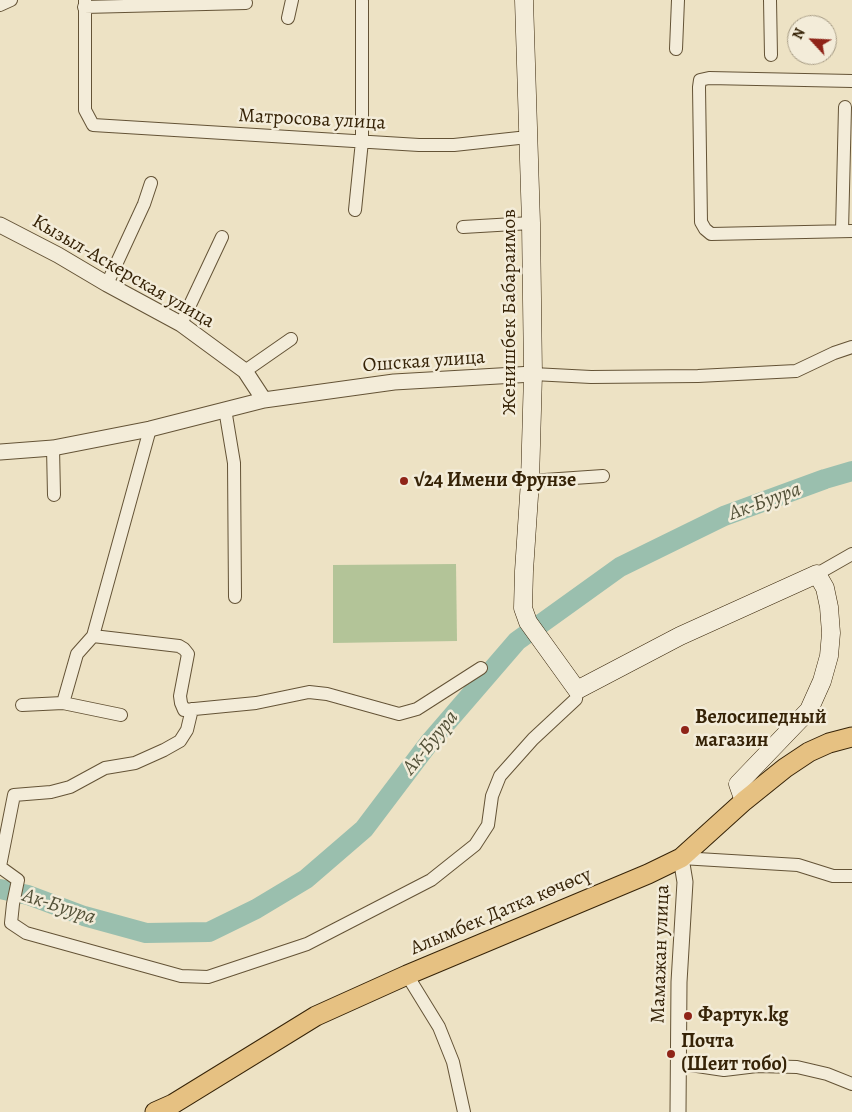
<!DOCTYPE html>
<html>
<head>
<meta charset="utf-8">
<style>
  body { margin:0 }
  #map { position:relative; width:852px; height:1112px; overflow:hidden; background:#ede2c4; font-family:Alegreya,serif }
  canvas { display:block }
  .north { position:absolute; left:787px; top:15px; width:50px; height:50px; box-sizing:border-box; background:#f3ecd9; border:1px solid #a79c85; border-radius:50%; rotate:295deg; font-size:14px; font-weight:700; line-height:20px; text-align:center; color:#362307 }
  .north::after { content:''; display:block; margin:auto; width:18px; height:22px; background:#8f2418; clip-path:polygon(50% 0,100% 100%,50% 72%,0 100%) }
</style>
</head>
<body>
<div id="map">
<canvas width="852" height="1112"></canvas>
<div class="north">N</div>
</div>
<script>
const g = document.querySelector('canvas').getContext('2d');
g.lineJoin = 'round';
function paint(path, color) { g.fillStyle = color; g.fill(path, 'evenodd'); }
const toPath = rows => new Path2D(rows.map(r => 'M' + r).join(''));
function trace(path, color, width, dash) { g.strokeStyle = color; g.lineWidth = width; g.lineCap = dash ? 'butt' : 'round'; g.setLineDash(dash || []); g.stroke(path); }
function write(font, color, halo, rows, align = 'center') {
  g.font = font + ' Alegreya,serif'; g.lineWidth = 5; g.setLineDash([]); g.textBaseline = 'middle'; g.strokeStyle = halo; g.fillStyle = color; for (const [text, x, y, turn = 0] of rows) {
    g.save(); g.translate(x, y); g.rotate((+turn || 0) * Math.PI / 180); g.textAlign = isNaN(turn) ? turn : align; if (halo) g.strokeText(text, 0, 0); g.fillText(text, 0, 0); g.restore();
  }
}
const green = toPath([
  [456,564,457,641,333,643,333,565]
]);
const river = toPath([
  [0,889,28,895,84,916,146,933,209,932,256,909,306,879,364,829,429,743,517,641,620,567,724,516,825,479,852,471]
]);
const minor = toPath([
  [85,0,85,110,93,125,419,145,454,145,528,137],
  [770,0,771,55],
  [0,5,11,0],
  [84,7,246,3],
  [288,18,292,0],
  [676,49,678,0],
  [852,81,709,78,700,80,699,87,701,222,705,229,711,234,852,231],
  [355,210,362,141,362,1],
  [463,227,531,223],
  [842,231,845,107],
  [107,284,144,204,151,183],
  [181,324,222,237],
  [245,371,291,339],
  [533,374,591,377,698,376,796,371,834,353,852,347],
  [225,409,234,463,235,597],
  [150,429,93,636,179,646,184,649,188,654,180,696,181,703,184,710,256,703,309,692,327,694,399,714,417,709,481,668],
  [53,448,54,495],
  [530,481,603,476],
  [817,574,852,554],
  [63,703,77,654,93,636],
  [22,705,63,703,121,715],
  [681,858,798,865,833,876,852,876],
  [0,866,14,795,51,792,70,787,105,768,135,763,164,750,180,741,187,730,192,709],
  [0,867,18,880,13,904,11,923,26,933,181,976,208,977,307,944,431,880,475,845,488,825,492,796,500,776,533,739,576,699,577,690],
  [407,975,439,1027,453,1062,464,1112],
  [677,1063,724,1070,757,1066,797,1067,827,1074,852,1084]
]);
const tertiary = toPath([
  [0,225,58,255,107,284,181,324,245,371,264,400],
  [0,452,53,448,150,429,264,400,394,382,533,374],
  [678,1112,679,982,685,882,681,858]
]);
const secondary = toPath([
  [524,0,531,223,533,374,530,481,524,571,523,608,528,622,577,690,680,636,817,574,825,588,829,607,831,633,829,656,822,681,809,710,738,784,744,801]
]);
const primary = toPath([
  [155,1112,173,1104,316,1016,407,975,648,874,681,858,744,801,785,768,809,752,829,743,852,737]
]);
const markers = [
  [404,481,5,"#8f2418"],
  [685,730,5,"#8f2418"],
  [688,1016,5,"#8f2418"],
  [671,1054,5,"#8f2418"]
];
const streetNames = [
  ["Матросова улица",312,120,3],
  ["Кызыл-Аскерская улица",123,272,30],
  ["Женишбек Бабараимов",510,312,-90],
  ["Ошская улица",424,362,-4],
  ["Алымбек Датка көчөсү",501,912,-23],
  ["Мамажан улица",661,954,-88]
];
const poiNames = [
  ["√24 Имени Фрунзе",414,481],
  ["Велосипедный",695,718],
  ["магазин",695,741],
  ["Фартук.kg",698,1016],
  ["Почта",681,1042],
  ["(Шеит тобо)",681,1065]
];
const waterNames = [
  ["Ак-Буура",765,502,-20],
  ["Ак-Буура",431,743,-51],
  ["Ак-Буура",59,907,18]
];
paint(green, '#b3c498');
trace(river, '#9abfae', 20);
trace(minor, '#645336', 14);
trace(tertiary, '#645336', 17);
trace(secondary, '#362307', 19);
trace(primary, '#362307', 21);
trace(minor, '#f3ecd9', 12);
trace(tertiary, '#f3ecd9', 15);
trace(secondary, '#f3ecd9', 18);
trace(primary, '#e6c182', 19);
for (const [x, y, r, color] of markers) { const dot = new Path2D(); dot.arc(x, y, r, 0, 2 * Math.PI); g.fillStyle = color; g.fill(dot); trace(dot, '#f3ecd9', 2); }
write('20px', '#362307', '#f3ecd9', streetNames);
write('bold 20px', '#362307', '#f3ecd9', poiNames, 'left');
write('italic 21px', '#545239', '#f3ecd9', waterNames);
</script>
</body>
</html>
